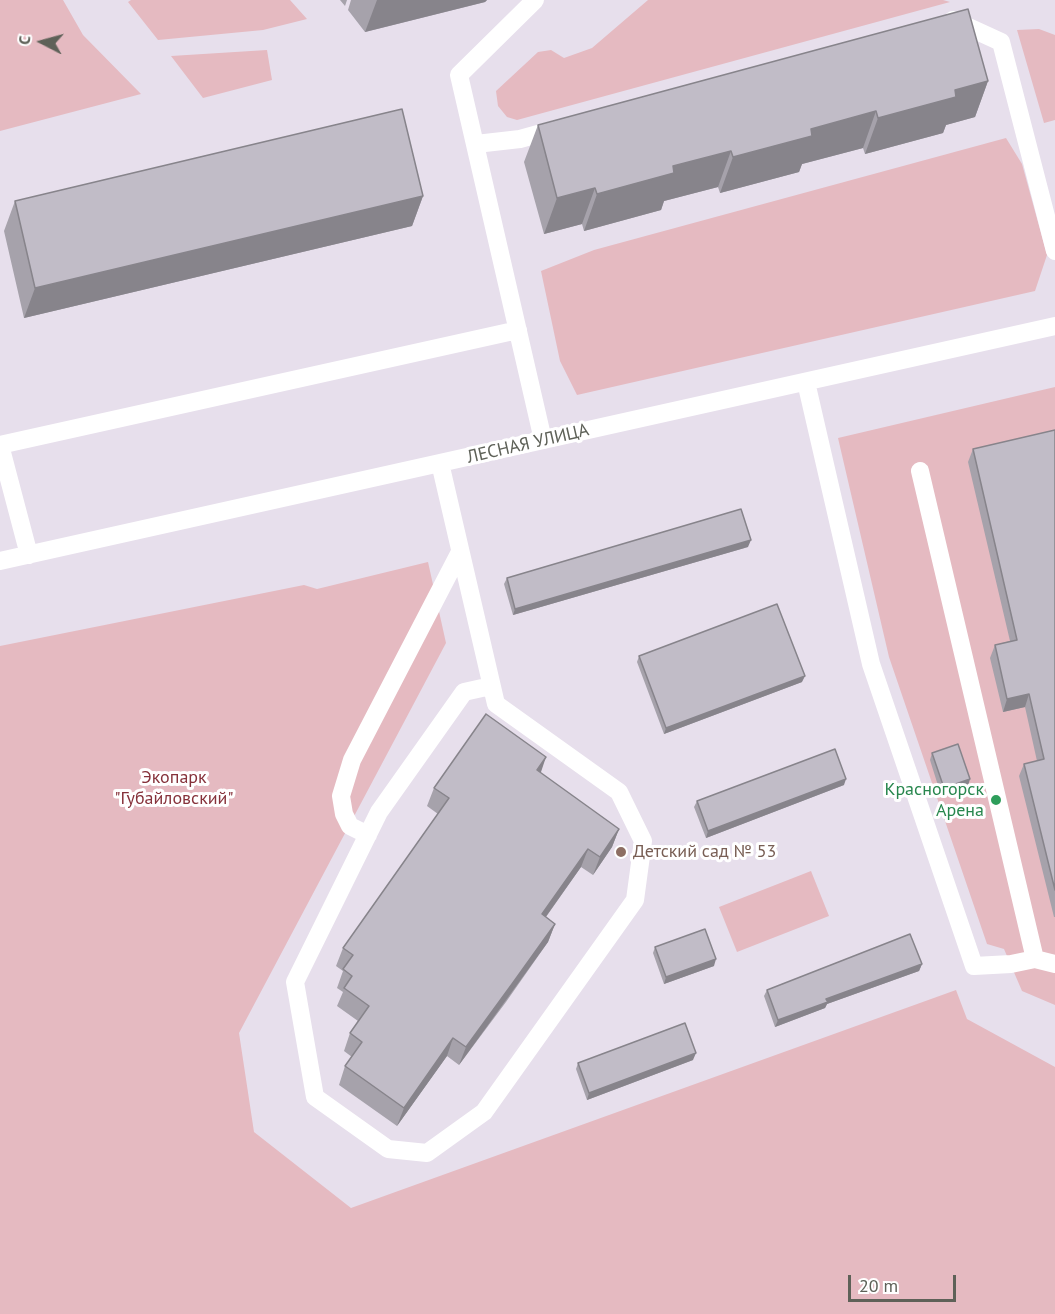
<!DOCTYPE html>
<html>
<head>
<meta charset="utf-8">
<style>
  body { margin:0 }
  #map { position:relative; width:1055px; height:1314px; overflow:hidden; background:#e7dfec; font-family:"PT Sans",sans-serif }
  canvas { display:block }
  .north { position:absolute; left:12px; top:12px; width:60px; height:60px; -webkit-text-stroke:4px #fff; paint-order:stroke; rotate:276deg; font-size:16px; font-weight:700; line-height:24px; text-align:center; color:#5e6158 }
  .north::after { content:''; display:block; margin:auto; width:21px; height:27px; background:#5e6158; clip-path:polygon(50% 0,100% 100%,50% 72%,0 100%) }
  .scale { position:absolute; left:848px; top:1275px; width:108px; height:27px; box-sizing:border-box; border:3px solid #5e6158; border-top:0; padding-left:8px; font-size:18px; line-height:21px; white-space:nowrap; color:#5e6158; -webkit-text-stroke:4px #fff; paint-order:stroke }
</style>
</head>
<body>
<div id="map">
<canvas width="1055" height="1314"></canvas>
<div class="north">С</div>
<div class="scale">20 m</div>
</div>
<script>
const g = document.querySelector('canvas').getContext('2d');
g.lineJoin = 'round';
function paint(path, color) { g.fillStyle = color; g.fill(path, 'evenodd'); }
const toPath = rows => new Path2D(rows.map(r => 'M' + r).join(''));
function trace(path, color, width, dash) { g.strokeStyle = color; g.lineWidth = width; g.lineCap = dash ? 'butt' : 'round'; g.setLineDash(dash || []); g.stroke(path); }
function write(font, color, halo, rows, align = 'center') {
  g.font = font + ' "PT Sans",sans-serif'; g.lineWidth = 6; g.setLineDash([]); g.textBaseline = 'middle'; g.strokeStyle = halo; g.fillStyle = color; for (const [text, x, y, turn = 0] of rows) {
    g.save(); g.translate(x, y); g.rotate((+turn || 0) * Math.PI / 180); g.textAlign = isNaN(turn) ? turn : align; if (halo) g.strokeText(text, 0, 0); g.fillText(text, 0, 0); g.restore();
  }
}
const green = toPath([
  [0,0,63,0,83,35,141,94,0,131],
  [131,0,290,0,307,19,263,30,158,40,128,2],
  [648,0,943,0,950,2,517,120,507,117,498,106,496,91,538,52,551,50,564,58,592,48],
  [1039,29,1055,35,1055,120,1044,123,1017,30],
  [267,50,272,80,203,98,171,56],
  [1006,138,1022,164,1047,255,1035,291,577,395,560,361,541,271,594,250],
  [1055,387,1055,1005,1022,991,1004,949,987,944,889,657,838,438],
  [428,562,446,643,239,1033,254,1132,351,1208,956,990,967,1019,1055,1067,1055,1314,0,1314,0,646,304,585,317,589],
  [811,871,829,916,737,952,719,907]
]);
const minor = toPath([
  [535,0,459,75,543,440],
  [953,20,1001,42,1055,251],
  [476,144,520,139,556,129],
  [806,382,871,664,974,966,1011,964,1035,959,920,471],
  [0,445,518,330],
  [0,445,29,555],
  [440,463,496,704,619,792,643,841,635,900,484,1112,427,1153,388,1149,315,1097,295,982,379,812,464,692,491,686],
  [0,561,1055,326],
  [368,835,350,826,344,814,341,796,352,760,460,552],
  [1035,959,1055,964]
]);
const wall = toPath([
  [340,0,347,0,345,6],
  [351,0,487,0,485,2,365,32,348,10],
  [988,81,975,117,946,125,943,133,865,154,863,148,802,164,799,172,720,193,718,187,664,201,661,210,584,231,582,224,544,234,524,162,538,125],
  [423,196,412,226,24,318,4,231,15,201],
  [1055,430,1055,917,1054,917,1019,776,1024,764,1037,761,1025,707,1003,712,990,658,995,645,1010,641,968,462,973,449],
  [748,547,513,615,504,584,507,578],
  [639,656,802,682,664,734,637,662],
  [932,753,968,786,941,795,930,760],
  [540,773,619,829,612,847,593,875,581,867,546,917,555,924,548,942,506,1002,459,1065,447,1056,397,1126,339,1085,345,1066,352,1057,344,1051,350,1033,358,1021,337,1006,343,992,337,988,343,971,336,966,343,948,438,814,427,806,434,788],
  [844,785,706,838,694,807,697,801],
  [655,947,714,966,664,984,653,953],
  [922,964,919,971,827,1004,825,1008,775,1027,764,996,767,990],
  [693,1060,587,1100,576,1069,578,1063]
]);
const shadedWall = toPath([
  [377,0,487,0,485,2,365,32],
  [988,81,975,117,946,125,943,133,865,154,878,118,955,90],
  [876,111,863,148,802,164,799,172,720,193,733,157,811,129],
  [731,151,718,187,664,201,661,210,584,231,597,194,673,166],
  [595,188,582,224,544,234,557,198],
  [423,196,412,226,24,318,35,288],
  [751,540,748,547,513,615,515,609],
  [805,676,802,682,664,734,666,728],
  [1029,694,1025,707,1003,712,1007,699],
  [546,757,540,775,537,770],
  [846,779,844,785,706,838,708,831],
  [970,779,968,786,941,795,944,788],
  [619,829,612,847,593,875,600,857],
  [588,849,581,867,535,932,542,914],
  [555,924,548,942,459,1065,466,1047],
  [716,959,714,966,664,984,666,977],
  [922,964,919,971,827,1004,825,1008,775,1027,778,1020,826,999],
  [453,1038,447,1056,397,1126,404,1108],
  [696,1053,693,1060,587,1100,589,1093]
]);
const building = toPath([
  [968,9,988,81,955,90,956,97,878,118,876,111,811,129,812,136,733,157,731,151,673,166,674,173,597,194,595,188,557,198,538,125,968,9],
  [402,109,423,196,35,288,15,201,402,109],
  [1055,430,1055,890,1024,764,1044,759,1029,694,1007,699,995,645,1017,640,973,449,1055,430],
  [741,509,751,540,515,609,507,578,741,509],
  [777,604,805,676,666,728,639,656,777,604],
  [486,714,546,757,537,770,619,829,600,857,588,849,542,914,555,924,512,984,466,1047,453,1038,404,1108,345,1066,362,1042,350,1033,369,1006,344,988,352,976,343,969,353,955,343,948,449,798,434,788,486,714],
  [958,744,970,779,944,788,932,753,958,744],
  [835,749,846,779,708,831,697,801,835,749],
  [705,929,716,959,666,977,655,947,705,929],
  [910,934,922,964,826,999,828,1002,778,1020,767,990,910,934],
  [685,1023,696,1053,589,1093,578,1063,685,1023]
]);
const markers = [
  [996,800,6,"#2e9e5b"],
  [621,852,6,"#8d6e63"]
];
const streetNames = [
  ["ЛЕСНАЯ УЛИЦА",528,444,-13]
];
const parkNames = [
  ["Экопарк",174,778],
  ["\"Губайловский\"",174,799]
];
const leisureNames = [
  ["Красногорск",984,790],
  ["Арена",984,811]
];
const educationNames = [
  ["Детский сад № 53",633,852]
];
paint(green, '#e5bac1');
trace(minor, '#fff', 18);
paint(wall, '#a6a2ab');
paint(shadedWall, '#87848b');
paint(building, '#c1bcc7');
trace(building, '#87848b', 1.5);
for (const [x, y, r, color] of markers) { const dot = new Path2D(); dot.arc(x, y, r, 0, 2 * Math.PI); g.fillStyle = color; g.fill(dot); trace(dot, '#fff', 2); }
write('18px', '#5e6158', '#fff', streetNames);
write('18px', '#86323b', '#fff', parkNames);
write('18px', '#27864d', '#fff', leisureNames, 'right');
write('18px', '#785e54', '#fff', educationNames, 'left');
</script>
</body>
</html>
